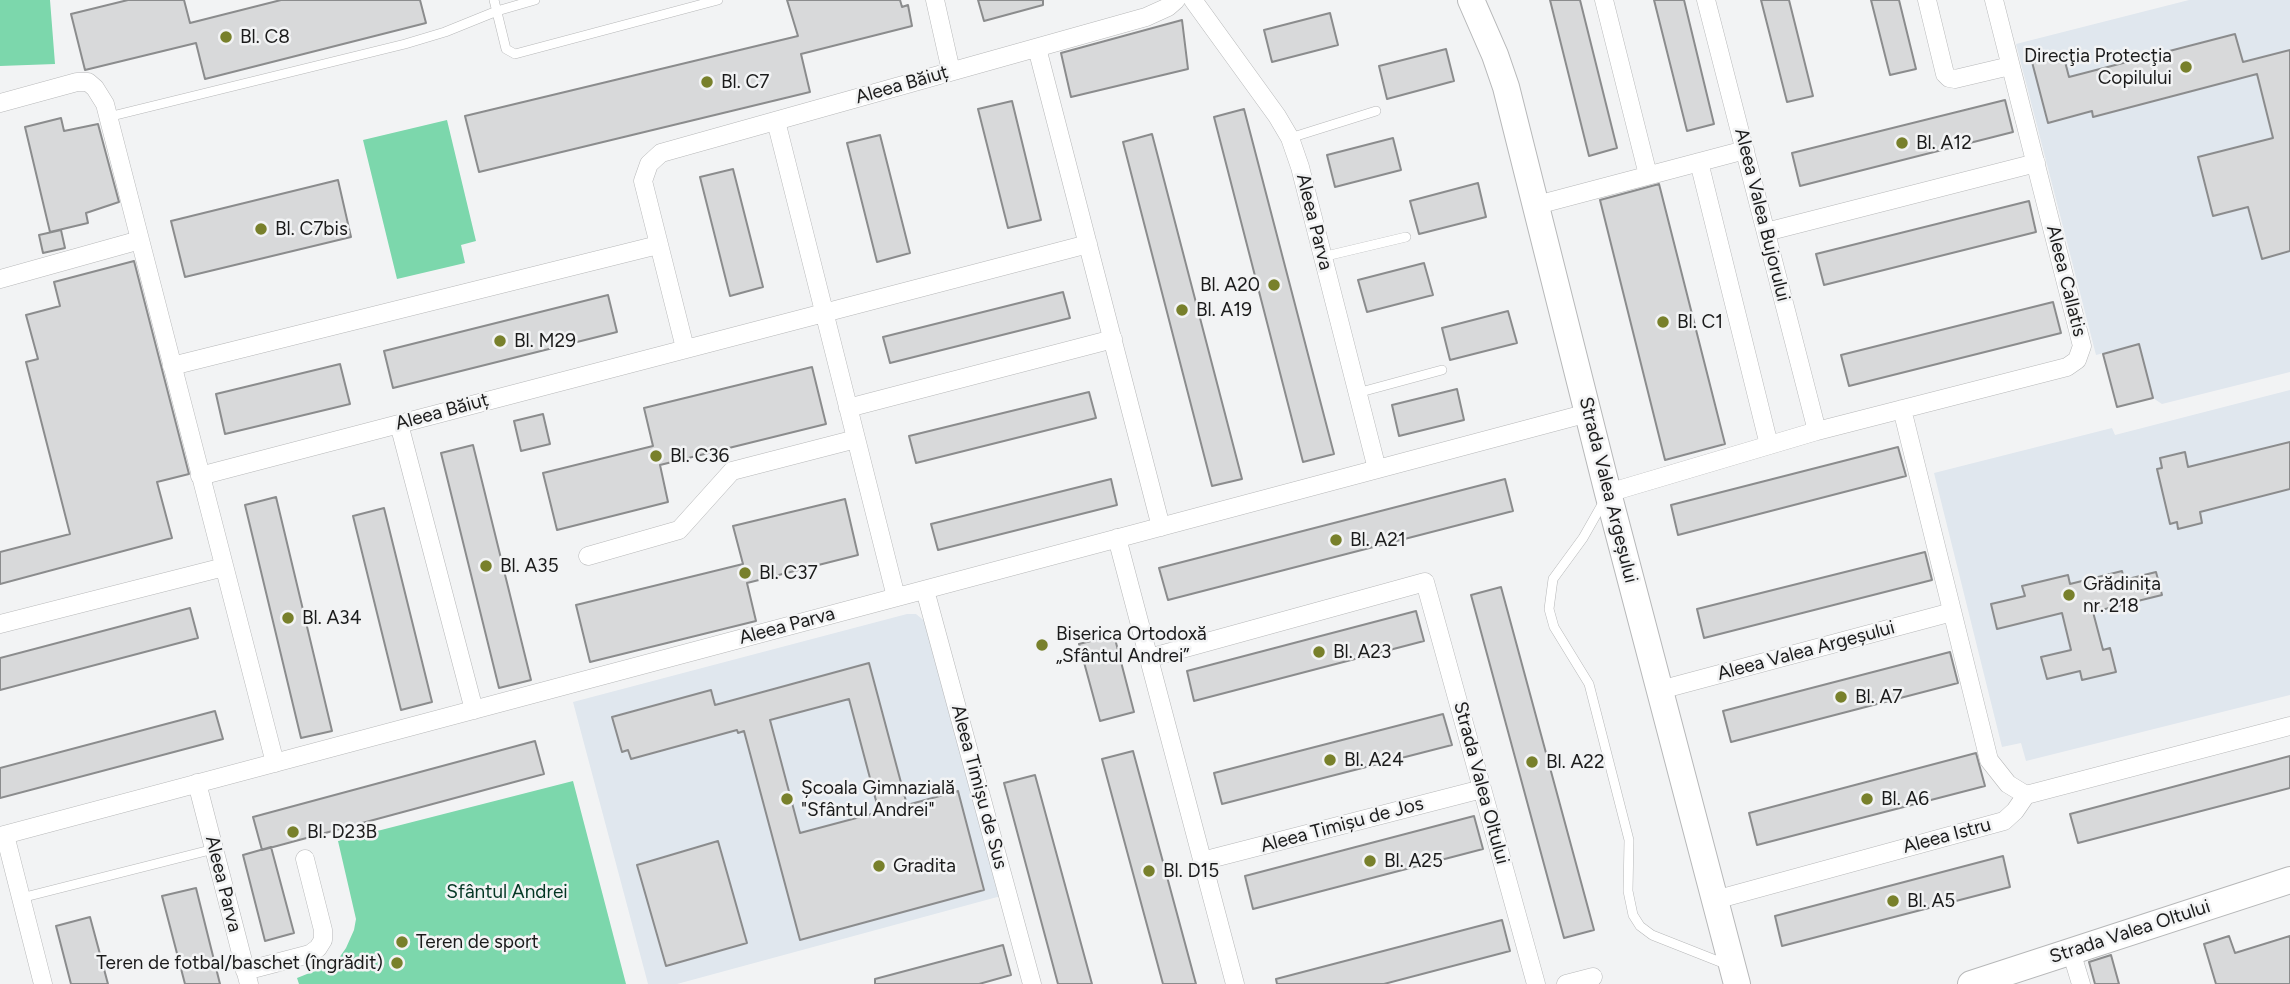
<!DOCTYPE html>
<html>
<head>
<meta charset="utf-8">
<style>
  body { margin:0 }
  canvas { display:block; background:#f2f3f4 }
</style>
</head>
<body>
<canvas width="2290" height="984"></canvas>
<script>
const g = document.querySelector('canvas').getContext('2d');
g.lineJoin = 'round';
function paint(path, color) { g.fillStyle = color; g.fill(path, 'evenodd'); }
const toPath = rows => new Path2D(rows.map(r => 'M' + r).join(''));
function trace(path, color, width, dash) { g.strokeStyle = color; g.lineWidth = width; g.lineCap = dash ? 'butt' : 'round'; g.setLineDash(dash || []); g.stroke(path); }
function write(font, color, halo, rows, align = 'center') {
  g.font = font + ' Figtree,sans-serif'; g.lineWidth = 5; g.setLineDash([]); g.textBaseline = 'middle'; g.strokeStyle = halo; g.fillStyle = color; for (const [text, x, y, turn = 0] of rows) {
    g.save(); g.translate(x, y); g.rotate((+turn || 0) * Math.PI / 180); g.textAlign = isNaN(turn) ? turn : align; if (halo) g.strokeText(text, 0, 0); g.fillText(text, 0, 0); g.restore();
  }
}
const built = toPath([
  [2189,0,2290,0,2290,372,2162,404,2153,398,2139,344,2096,355,2016,44],
  [2290,390,2290,695,2026,761,2021,743,2002,747,1934,473,2112,428,2115,435],
  [907,614,916,614,927,623,1001,896,677,984,648,984,573,702]
]);
const green = toPath([
  [0,0,50,0,55,64,0,66],
  [447,120,476,241,461,245,465,263,397,279,363,140],
  [573,781,626,984,299,984,297,978,332,964,339,958,346,948,354,930,356,919,338,841]
]);
const building = toPath([
  [128,0,184,0,190,23,281,0,420,0,426,23,205,79,196,43,85,70,71,14,128,0],
  [787,0,900,0,902,7,908,5,912,26,801,54,810,92,479,172,465,116,798,36,787,0],
  [978,0,1043,0,1043,5,984,21,978,0],
  [1550,0,1580,0,1617,148,1589,156,1550,0],
  [1654,0,1684,0,1714,124,1687,131,1654,0],
  [1761,0,1789,0,1813,96,1787,102,1761,0],
  [1871,0,1899,0,1916,69,1890,75,1871,0],
  [1330,13,1338,45,1272,62,1264,30,1330,13],
  [1182,20,1188,69,1071,97,1061,53,1182,20],
  [2235,34,2243,62,2290,50,2290,251,2262,259,2248,207,2213,216,2198,157,2273,138,2257,74,2093,117,2092,111,2048,123,2032,62,2063,54,2069,77,2235,34],
  [1446,49,1454,81,1387,99,1379,66,1446,49],
  [2005,100,2013,132,1800,186,1792,153,2005,100],
  [1012,101,1041,220,1008,228,978,109,1012,101],
  [1244,109,1334,454,1303,462,1214,117,1244,109],
  [61,118,64,131,98,124,119,202,86,213,88,223,50,232,25,127,61,118],
  [1152,134,1242,479,1212,486,1123,142,1152,134],
  [880,135,910,253,877,262,847,143,880,135],
  [1393,138,1401,170,1335,187,1327,155,1393,138],
  [733,169,763,287,730,296,700,177,733,169],
  [338,180,351,237,185,277,171,221,338,180],
  [1478,183,1486,217,1419,234,1410,201,1478,183],
  [1659,184,1725,444,1665,460,1600,200,1659,184],
  [2029,201,2036,232,1824,285,1816,254,2029,201],
  [61,230,65,248,43,253,39,235,61,230],
  [134,261,189,474,157,482,172,538,0,584,0,552,70,534,26,362,38,359,26,315,60,306,54,282,134,261],
  [1424,263,1433,295,1367,312,1358,280,1424,263],
  [1063,292,1070,318,890,363,883,337,1063,292],
  [608,295,617,332,393,388,384,351,608,295],
  [2053,302,2061,333,1849,386,1841,355,2053,302],
  [1508,311,1517,343,1450,360,1442,328,1508,311],
  [2139,344,2153,398,2117,407,2103,354,2139,344],
  [340,364,350,404,225,434,216,394,340,364],
  [812,367,826,424,660,465,668,502,557,530,543,473,653,446,644,408,812,367],
  [1457,389,1464,420,1399,436,1392,405,1457,389],
  [1089,392,1096,418,916,463,909,436,1089,392],
  [543,414,550,444,521,451,514,421,543,414],
  [2290,442,2290,489,2200,512,2202,523,2178,529,2177,522,2170,524,2157,469,2162,468,2160,458,2185,452,2188,467,2290,442],
  [473,445,531,680,499,688,441,453,473,445],
  [1898,447,1906,476,1678,535,1671,505,1898,447],
  [1111,479,1117,505,938,550,931,524,1111,479],
  [1505,479,1513,511,1168,600,1159,568,1505,479],
  [276,497,332,731,301,738,245,505,276,497],
  [845,499,858,555,747,583,756,621,590,662,576,605,743,564,733,526,845,499],
  [384,508,432,702,401,710,353,516,384,508],
  [1925,552,1932,580,1704,638,1697,609,1925,552],
  [2122,571,2124,580,2156,572,2162,595,2093,612,2103,650,2110,648,2116,672,2082,680,2080,671,2047,679,2041,657,2071,650,2062,613,1997,629,1991,604,2025,596,2022,586,2068,575,2070,584,2122,571],
  [1501,587,1594,930,1564,938,1471,595,1501,587],
  [190,608,198,638,0,690,0,658,190,608],
  [1416,611,1424,641,1194,701,1187,671,1416,611],
  [1114,635,1134,712,1100,721,1079,644,1114,635],
  [1950,652,1958,683,1731,742,1723,711,1950,652],
  [869,663,907,805,958,791,984,890,800,940,744,731,738,733,737,730,631,759,628,750,622,752,612,717,711,690,715,705,869,663],
  [849,699,879,812,800,833,770,720,849,699],
  [215,711,223,739,0,798,0,768,215,711],
  [1443,714,1452,745,1222,804,1214,773,1443,714],
  [535,741,544,774,262,850,253,817,535,741],
  [1133,751,1196,984,1163,984,1102,759,1133,751],
  [1976,753,1985,786,1757,845,1749,813,1976,753],
  [2290,756,2290,788,2078,843,2070,814,2290,756],
  [1035,775,1092,984,1058,984,1004,783,1035,775],
  [1474,816,1483,849,1253,909,1245,876,1474,816],
  [718,841,747,943,666,966,637,865,718,841],
  [271,847,294,933,265,941,243,855,271,847],
  [2003,856,2010,887,1782,946,1775,916,2003,856],
  [196,888,220,984,185,984,162,896,196,888],
  [90,917,108,984,71,984,56,926,90,917],
  [1502,920,1510,951,1384,984,1277,984,1276,979,1502,920],
  [2229,936,2235,953,2290,936,2290,984,2216,984,2204,944,2229,936],
  [1003,945,1011,975,979,984,875,984,875,979,1003,945],
  [2111,955,2119,984,2095,984,2089,962,2111,955]
]);
const lane = toPath([
  [494,0,506,49,515,54,718,0],
  [108,117,405,44,445,32,497,11,535,0],
  [1290,138,1376,111],
  [1322,257,1406,237],
  [1357,393,1442,370],
  [1604,501,1583,538,1553,579,1549,609,1554,627,1589,684,1629,840,1628,891,1633,915,1640,926,1652,935,1728,965],
  [21,898,214,849]
]);
const street = toPath([
  [935,0,951,71],
  [1193,0,1277,116,1290,138,1300,167,1377,469],
  [1604,0,1648,175],
  [1706,0,1817,431],
  [1927,0,1945,74,1949,78,1955,79,2010,66],
  [1037,48,1161,527],
  [0,103,77,82,88,82,95,88,105,104,275,763],
  [776,121,896,597],
  [1699,162,1769,445],
  [1537,205,1745,150],
  [1766,232,2036,163],
  [0,279,140,240],
  [685,348,643,181,649,164,661,153,1146,17,1168,7,1176,0],
  [172,366,658,245],
  [848,408,1113,339],
  [1902,409,1989,760,2008,784,2026,795],
  [399,424,474,710],
  [200,476,1088,244],
  [1608,493,1817,431,2067,367,2077,360,2082,346,1994,0],
  [1117,538,1235,984],
  [588,556,679,530,732,471,856,439],
  [925,590,1032,984],
  [0,624,224,567],
  [1149,658,1425,582,1536,984],
  [1660,690,1952,612],
  [197,783,249,984],
  [5,835,43,984],
  [0,836,1588,413],
  [1202,861,1482,789],
  [1715,900,2004,821,2015,811,2026,795,2290,726],
  [2071,951,2081,984],
  [245,971,310,954,318,948,323,940,323,930,305,859],
  [1566,984,1593,977]
]);
const secondary = toPath([
  [1471,0,1495,55,1506,87,1608,493,1737,984],
  [1971,984,2290,880]
]);
const markers = [
  [226,37,7,"#78802b"],
  [2186,67,7,"#78802b"],
  [707,82,7,"#78802b"],
  [1902,143,7,"#78802b"],
  [261,229,7,"#78802b"],
  [1274,285,7,"#78802b"],
  [1182,310,7,"#78802b"],
  [1663,322,7,"#78802b"],
  [500,341,7,"#78802b"],
  [656,456,7,"#78802b"],
  [1336,540,7,"#78802b"],
  [486,566,7,"#78802b"],
  [745,573,7,"#78802b"],
  [2069,595,7,"#78802b"],
  [288,618,7,"#78802b"],
  [1042,645,7,"#78802b"],
  [1319,652,7,"#78802b"],
  [1841,697,7,"#78802b"],
  [1330,760,7,"#78802b"],
  [1532,762,7,"#78802b"],
  [787,799,7,"#78802b"],
  [1867,799,7,"#78802b"],
  [293,832,7,"#78802b"],
  [1370,861,7,"#78802b"],
  [879,866,7,"#78802b"],
  [1149,871,7,"#78802b"],
  [1893,901,7,"#78802b"],
  [402,942,7,"#78802b"],
  [397,963,7,"#78802b"]
];
const poiNames = [
  ["Bl. C8",240,37],
  ["Direcţia Protecţia",2172,56,"right"],
  ["Copilului",2172,78,"right"],
  ["Bl. C7",721,82],
  ["Bl. A12",1916,143],
  ["Bl. C7bis",275,229],
  ["Bl. A20",1260,285,"right"],
  ["Bl. A19",1196,310],
  ["Bl. C1",1677,322],
  ["Bl. M29",514,341],
  ["Bl. C36",670,456],
  ["Bl. A21",1350,540],
  ["Bl. A35",500,566],
  ["Bl. C37",759,573],
  ["Grădinița",2083,584],
  ["nr. 218",2083,606],
  ["Bl. A34",302,618],
  ["Biserica Ortodoxă",1056,634],
  ["„Sfântul Andrei”",1056,656],
  ["Bl. A23",1333,652],
  ["Bl. A7",1855,697],
  ["Bl. A24",1344,760],
  ["Bl. A22",1546,762],
  ["Școala Gimnazială",801,788],
  ["\"Sfântul Andrei\"",801,810],
  ["Bl. A6",1881,799],
  ["Bl. D23B",307,832],
  ["Bl. A25",1384,861],
  ["Gradita",893,866],
  ["Bl. D15",1163,871],
  ["Bl. A5",1907,901],
  ["Teren de sport",416,942],
  ["Teren de fotbal/baschet (îngrădit)",383,963,"right"]
];
const streetNames = [
  ["Aleea Băiuț",902,85,-16],
  ["Aleea Valea Bujorului",1762,215,76],
  ["Aleea Parva",1314,222,76],
  ["Aleea Callatis",2066,281,76],
  ["Aleea Băiuț",442,412,-15],
  ["Strada Valea Argeșului",1608,490,76],
  ["Aleea Parva",787,626,-15],
  ["Aleea Valea Argeșului",1806,651,-15],
  ["Strada Valea Oltului",1481,783,75],
  ["Aleea Timișu de Sus",979,787,75],
  ["Aleea Timișu de Jos",1342,825,-15],
  ["Aleea Istru",1947,836,-15],
  ["Aleea Parva",223,884,76],
  ["Strada Valea Oltului",2130,932,-18]
];
const parkNames = [
  ["Sfântul Andrei",507,892]
];
paint(built, '#e0e7ee');
paint(green, '#7cd7ac');
paint(building, '#d8d9da');
trace(building, '#8b8c8d', 2);
trace(lane, '#b7b8b9', 10);
trace(street, '#b7b8b9', 19);
trace(secondary, '#b7b8b9', 28);
trace(lane, '#fff', 9);
trace(street, '#fff', 18);
trace(secondary, '#fff', 26);
for (const [x, y, r, color] of markers) { const dot = new Path2D(); dot.arc(x, y, r, 0, 2 * Math.PI); g.fillStyle = color; g.fill(dot); trace(dot, '#f2f3f4', 2.5); }
write('19px', '#1b1b1b', '#f2f3f4', poiNames, 'left');
write('19px', '#1b1b1b', '#f2f3f4', streetNames);
write('19px', '#033623', '#f2f3f4', parkNames);
</script>
</body>
</html>
